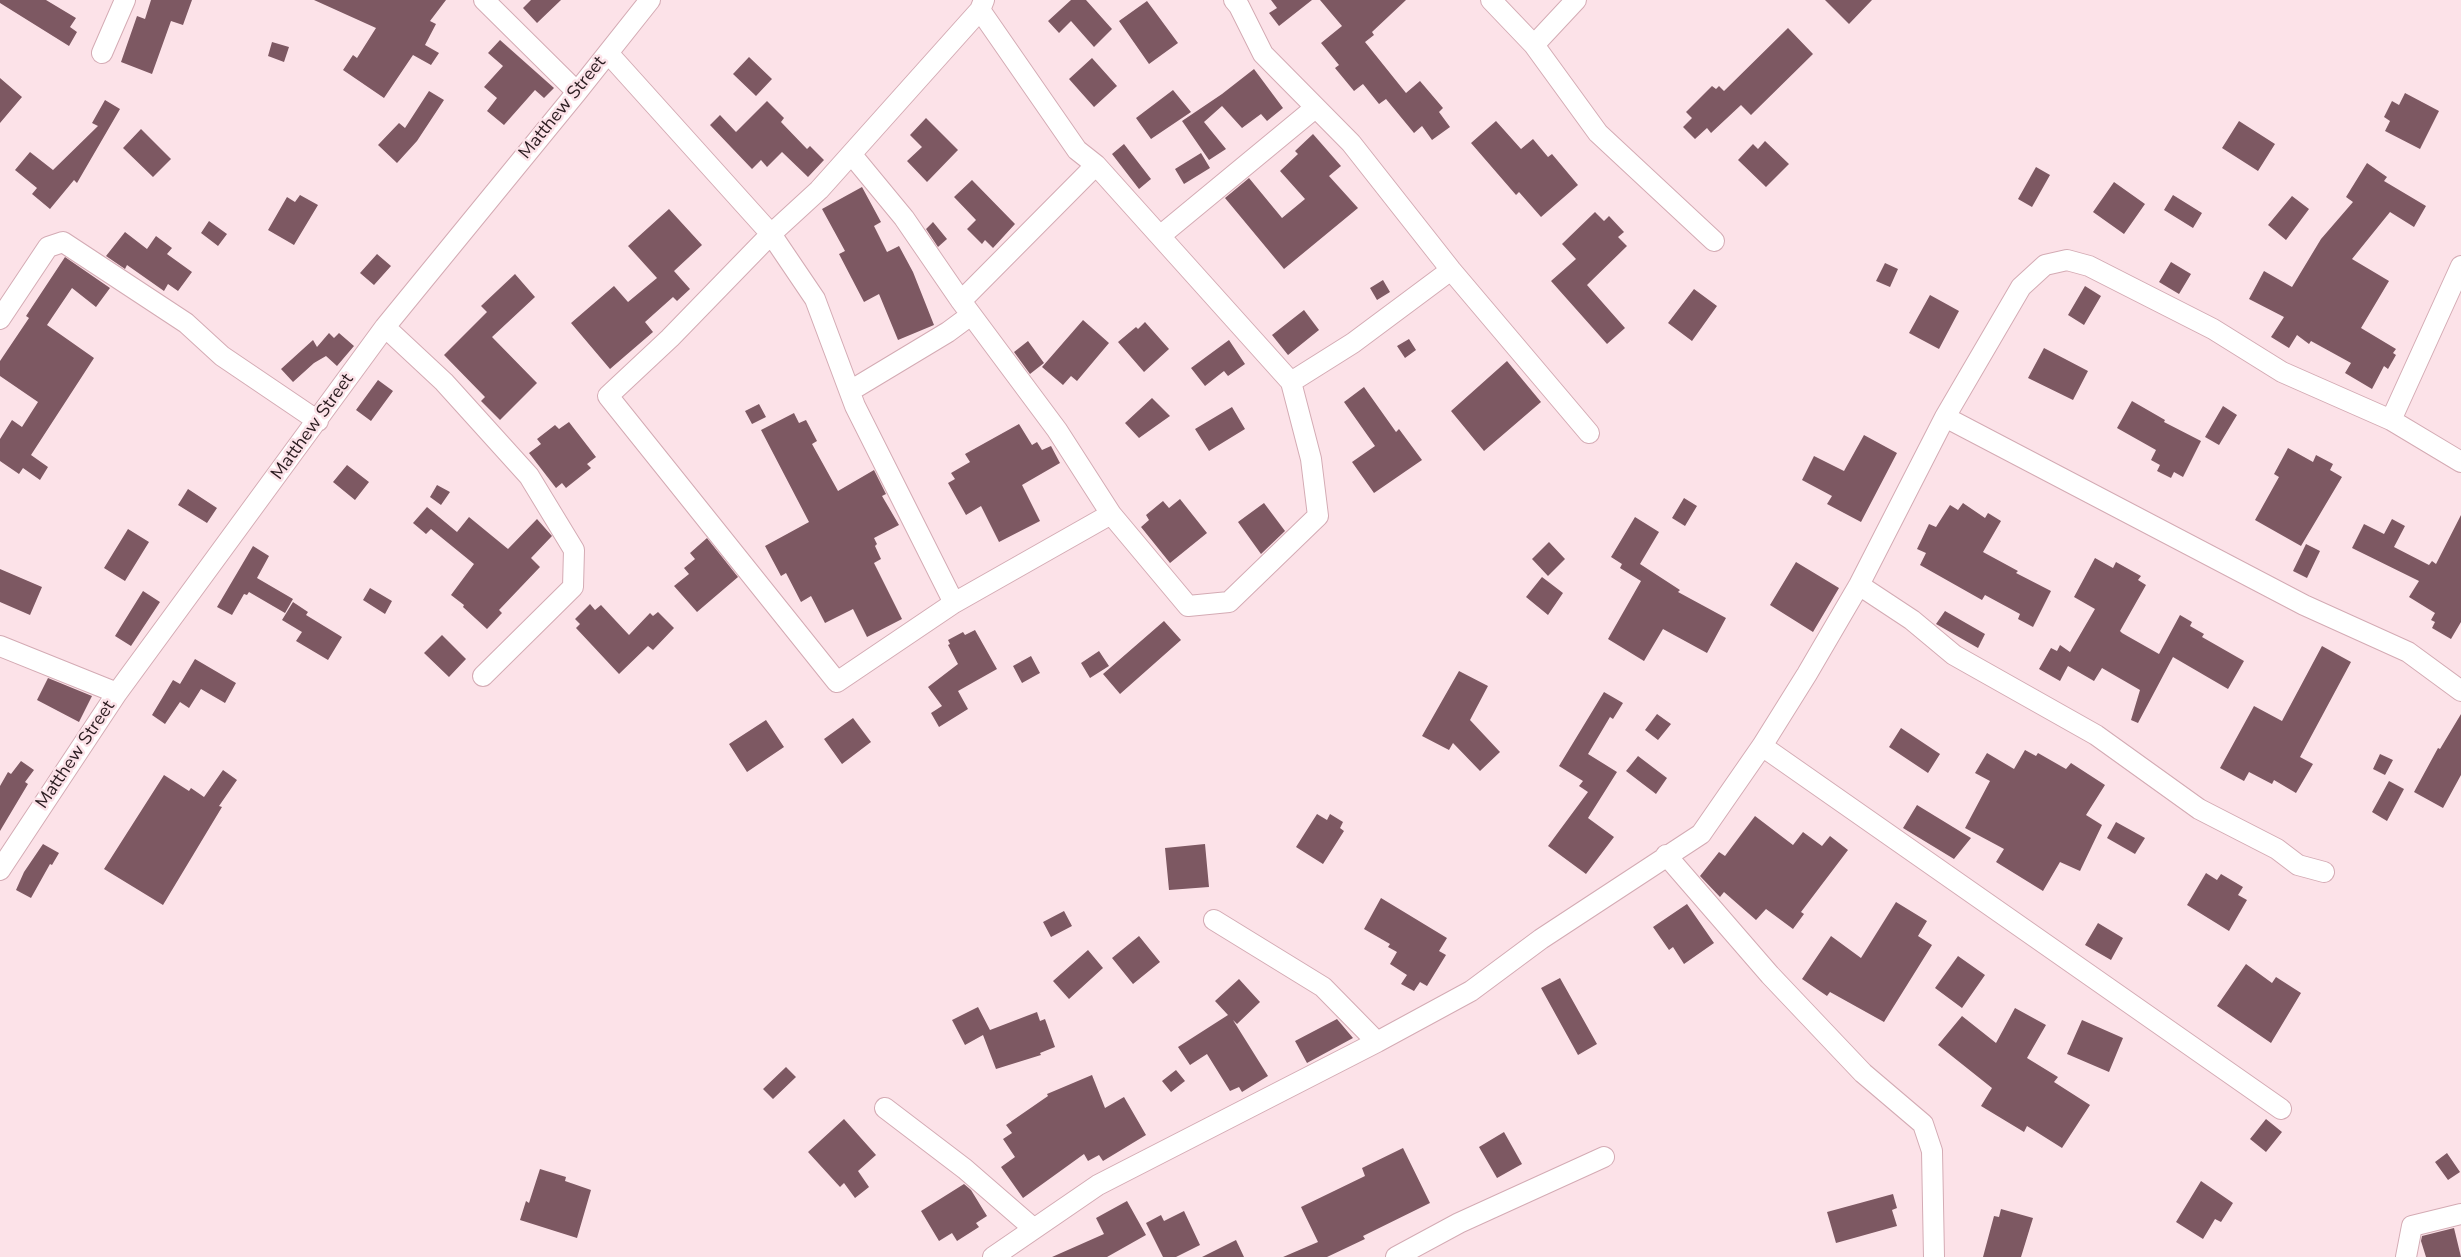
<!DOCTYPE html>
<html>
<head>
<meta charset="utf-8">
<style>
  body { margin:0 }
  canvas { display:block; background:#fce2e8 }
</style>
</head>
<body>
<canvas width="2461" height="1257"></canvas>
<script>
const g = document.querySelector('canvas').getContext('2d');
g.lineJoin = 'round';
function paint(path, color) { g.fillStyle = color; g.fill(path, 'evenodd'); }
const toPath = rows => new Path2D(rows.map(r => 'M' + r).join(''));
function trace(path, color, width, dash) { g.strokeStyle = color; g.lineWidth = width; g.lineCap = dash ? 'butt' : 'round'; g.setLineDash(dash || []); g.stroke(path); }
function write(font, color, halo, rows, align = 'center') {
  g.font = font + ' "Nunito Sans",sans-serif'; g.lineWidth = 5; g.setLineDash([]); g.textBaseline = 'middle'; g.strokeStyle = halo; g.fillStyle = color; for (const [text, x, y, turn = 0] of rows) {
    g.save(); g.translate(x, y); g.rotate((+turn || 0) * Math.PI / 180); g.textAlign = isNaN(turn) ? turn : align; if (halo) g.strokeText(text, 0, 0); g.fillText(text, 0, 0); g.restore();
  }
}
const building = toPath([
  [0,0,46,0,76,18,70,27,77,32,69,46,0,3],
  [151,0,192,0,183,25,171,21,152,74,121,62,137,16,145,19],
  [314,0,446,0,430,21,436,24,425,45,439,53,431,65,413,55,384,98,343,70,353,55,357,58,376,28],
  [531,0,561,0,537,23,523,8],
  [1071,0,1086,0,1112,29,1094,47,1071,21,1059,33,1048,21],
  [1271,0,1312,0,1279,26,1269,13,1277,8],
  [1320,0,1406,0,1372,32,1374,35,1365,42,1406,93,1420,81,1443,108,1439,112,1450,127,1432,140,1422,126,1414,133,1386,99,1379,104,1363,84,1354,91,1335,68,1339,65,1321,43,1342,26],
  [1825,0,1872,0,1849,24],
  [1147,1,1178,43,1149,64,1119,21],
  [1788,28,1813,54,1751,115,1741,105,1711,133,1707,128,1695,139,1683,127,1692,118,1686,112,1712,86,1716,89,1719,86,1724,91],
  [500,40,554,88,544,98,535,90,504,125,487,111,497,98,484,87,503,66,488,53],
  [272,42,289,47,284,62,268,56],
  [749,57,772,79,756,96,733,74],
  [1092,58,1117,86,1094,107,1069,79],
  [1254,69,1283,108,1267,121,1261,114,1242,128,1222,106,1204,122,1226,149,1209,160,1182,121,1222,94],
  [0,78,22,97,0,123],
  [1173,90,1191,112,1151,139,1136,118],
  [429,91,444,100,417,141,397,163,378,145,399,123,405,128],
  [2405,93,2439,111,2420,149,2385,131,2390,121,2384,117,2392,101,2399,105],
  [105,100,120,109,77,183,74,180,50,209,32,194,37,188,15,170,30,152,53,170,98,126,92,123],
  [767,101,784,118,781,122,807,149,810,146,824,160,808,177,782,152,767,167,761,160,752,169,710,125,720,115,736,132],
  [926,118,958,150,927,182,907,161,922,147,910,135],
  [1496,121,1521,149,1533,139,1548,157,1552,154,1578,185,1541,217,1519,192,1516,195,1471,143],
  [2239,121,2275,144,2258,171,2222,148],
  [141,129,171,159,153,177,123,148],
  [1313,134,1341,166,1329,176,1358,208,1284,269,1225,198,1249,178,1282,218,1305,199,1280,171,1298,154,1295,151],
  [1765,141,1789,164,1766,187,1738,160,1753,144,1758,149],
  [1124,144,1151,179,1139,189,1112,154],
  [1201,153,1210,168,1184,184,1175,169],
  [2367,163,2387,177,2384,181,2426,206,2414,227,2390,212,2352,259,2389,281,2361,328,2396,349,2393,353,2396,355,2388,369,2384,366,2372,389,2345,373,2351,363,2311,341,2309,344,2297,335,2289,348,2271,337,2284,317,2249,299,2264,271,2292,287,2321,239,2353,202,2346,197],
  [2036,167,2050,175,2032,207,2018,199],
  [972,180,1015,224,993,248,985,240,982,244,967,229,976,220,954,197],
  [2114,182,2145,204,2124,234,2093,212],
  [862,187,881,222,874,226,887,252,899,246,913,272,934,325,898,340,879,294,864,302,839,254,845,251,822,209],
  [300,195,318,205,294,245,268,230,287,197,295,202],
  [2173,195,2202,213,2193,228,2164,210],
  [2292,196,2309,209,2286,240,2268,225],
  [669,209,702,245,674,271,690,289,677,301,673,297,645,322,653,332,610,369,571,323,614,286,628,302,657,278,628,246],
  [1595,212,1604,221,1609,216,1624,232,1618,237,1627,246,1587,285,1625,328,1607,344,1551,281,1576,259,1562,244],
  [209,221,227,234,218,246,201,233],
  [933,222,947,239,938,247,926,229],
  [125,232,147,249,156,236,172,248,167,254,192,272,178,291,168,284,164,291,127,265,125,269,106,256],
  [377,254,391,266,374,285,360,273],
  [65,257,110,288,96,307,72,288,47,325,94,358,31,455,48,467,40,480,23,468,19,474,0,461,0,439,12,420,22,427,38,402,0,376,0,361,29,318,26,316],
  [2171,262,2191,274,2179,294,2159,282],
  [1885,263,1898,269,1890,287,1876,281],
  [515,274,535,297,492,337,537,383,500,420,481,401,485,397,444,355,487,312,481,306],
  [1383,280,1390,292,1377,300,1370,288],
  [2085,286,2101,296,2084,325,2068,315],
  [1694,289,1717,306,1692,341,1668,323],
  [1930,295,1959,311,1939,349,1909,333],
  [1304,310,1319,330,1288,355,1272,335],
  [1083,320,1109,343,1077,381,1071,376,1063,385,1042,367],
  [1145,322,1169,349,1144,372,1118,342,1136,327,1138,329],
  [329,333,334,338,339,333,354,346,337,366,326,356,314,363,293,382,281,369,313,340,317,347],
  [1409,339,1416,350,1405,358,1397,346],
  [1229,340,1245,364,1228,376,1224,371,1205,386,1191,368],
  [1028,341,1044,363,1030,374,1014,352],
  [2044,348,2088,371,2073,400,2028,378],
  [1507,361,1541,402,1484,451,1451,411],
  [378,380,393,391,371,421,356,410],
  [1364,387,1396,432,1399,429,1422,460,1374,493,1352,462,1375,446,1344,402],
  [1152,398,1170,416,1139,438,1125,423],
  [2132,401,2165,420,2164,422,2201,441,2183,477,2174,472,2171,478,2157,471,2160,465,2151,460,2156,450,2117,428],
  [759,404,766,417,752,424,745,411],
  [2223,406,2237,415,2219,445,2205,437],
  [1232,407,1245,429,1209,451,1195,429],
  [794,413,799,423,806,420,817,441,812,444,838,491,874,470,886,494,882,496,899,525,874,538,877,544,875,546,881,559,874,563,902,619,867,637,853,609,825,623,811,596,801,602,786,573,781,576,765,546,809,522,761,430],
  [569,422,596,457,587,464,591,468,566,488,562,483,556,488,529,453,541,444,537,439,555,425,559,429],
  [1019,424,1032,445,1037,442,1042,450,1051,446,1060,463,1022,485,1040,521,999,542,981,506,966,515,948,483,955,479,951,473,970,462,965,454],
  [1864,435,1897,453,1861,522,1827,504,1832,496,1802,480,1814,456,1844,471],
  [2288,448,2313,462,2316,455,2333,464,2330,470,2342,477,2301,546,2255,520,2279,477,2274,474],
  [347,465,369,482,355,500,333,482],
  [437,485,450,492,441,505,430,497],
  [188,489,217,508,207,523,178,505],
  [1684,498,1697,506,1685,526,1672,518],
  [1180,499,1207,533,1170,563,1141,527,1149,520,1146,515,1163,501,1169,508],
  [1264,503,1285,531,1261,554,1238,522],
  [1963,503,1985,518,1988,513,2001,521,1983,552,2018,571,2016,573,2051,591,2033,627,2018,619,2020,614,1985,595,1982,600,1920,565,1926,553,1917,549,1929,524,1936,527,1950,505,1958,510],
  [427,507,457,532,469,517,508,549,537,519,552,536,531,558,540,567,499,610,502,613,487,629,463,607,464,605,451,595,474,564,431,529,426,534,413,523],
  [2461,515,2461,622,2451,639,2432,628,2435,622,2431,620,2435,613,2409,597,2419,581,2352,548,2364,524,2384,534,2392,519,2405,526,2394,547,2429,565,2432,561,2436,564],
  [1635,517,1659,532,1640,564,1680,590,1678,592,1726,618,1707,653,1663,629,1644,661,1608,639,1641,581,1620,568,1622,564,1611,557],
  [128,529,149,542,125,581,104,568],
  [707,538,738,577,697,612,674,586,689,574,684,568,695,559,690,553],
  [1549,542,1565,559,1548,576,1532,559],
  [2306,544,2320,551,2307,578,2293,571],
  [253,546,269,556,257,578,293,599,285,613,249,592,247,595,244,594,232,615,217,607],
  [2095,558,2113,568,2116,562,2141,576,2138,580,2146,585,2120,631,2122,633,2159,654,2180,615,2192,622,2190,626,2204,634,2202,637,2244,661,2228,689,2173,657,2138,723,2131,720,2140,690,2102,668,2094,681,2068,666,2060,681,2039,669,2051,648,2057,651,2060,645,2070,652,2095,609,2074,597],
  [1796,562,1839,588,1813,632,1770,605],
  [0,569,42,587,30,615,0,602],
  [1542,577,1563,593,1548,615,1526,597],
  [370,588,392,601,385,614,363,600],
  [143,591,160,602,131,646,115,636],
  [293,602,308,612,306,615,342,637,328,660,296,641,302,632,282,620],
  [590,604,595,610,601,605,629,635,650,613,653,616,658,612,674,628,653,650,648,646,619,674,576,628,580,624,575,619],
  [1945,611,1985,634,1978,648,1936,624],
  [1164,621,1181,640,1120,694,1103,674],
  [975,630,997,669,958,691,968,709,939,727,931,713,942,706,928,687,958,664,948,645,950,644,948,640,963,632,965,635],
  [442,635,466,659,449,677,424,653],
  [2322,646,2351,662,2300,757,2313,764,2296,793,2274,780,2272,784,2249,772,2244,781,2220,768,2254,706,2282,721],
  [1099,651,1109,666,1090,678,1081,663],
  [1031,656,1040,673,1022,683,1013,666],
  [195,659,236,683,225,703,201,689,189,708,180,702,165,724,152,715,173,680,180,684],
  [1459,671,1488,686,1470,720,1500,752,1480,771,1453,743,1449,750,1422,736],
  [48,678,92,696,79,722,37,700],
  [1604,692,1623,703,1613,719,1610,717,1588,754,1617,772,1588,818,1614,837,1586,874,1548,846,1588,792,1579,786,1583,781,1559,766],
  [1657,714,1671,724,1658,740,1645,730],
  [2461,714,2461,775,2443,808,2414,792,2438,748,2440,749],
  [853,718,871,742,842,764,824,739],
  [766,720,784,747,747,772,729,744],
  [1901,728,1940,754,1928,773,1889,747],
  [2025,750,2036,756,2038,753,2066,769,2071,763,2105,785,2086,815,2102,825,2080,871,2060,862,2043,891,1996,862,2004,849,1965,828,1990,781,1975,773,1987,753,2014,769],
  [2380,754,2393,760,2385,775,2373,769],
  [1638,756,1667,778,1656,794,1626,771],
  [21,761,34,770,25,782,28,784,0,831,0,786,8,772,11,774],
  [223,770,237,780,219,806,222,807,163,905,104,869,164,775,189,791,191,788,204,797],
  [2389,781,2404,789,2387,821,2372,812],
  [1917,805,1971,838,1954,859,1903,828],
  [1317,814,1327,820,1330,814,1343,822,1340,828,1344,831,1323,864,1296,847],
  [1755,816,1793,845,1803,832,1822,846,1830,836,1848,850,1801,912,1804,914,1793,929,1766,909,1756,920,1724,892,1720,897,1700,876,1719,852,1725,856],
  [2116,822,2145,838,2135,854,2107,838],
  [43,844,59,853,52,865,50,864,31,898,16,890,24,872],
  [1205,844,1209,887,1169,890,1165,848],
  [2206,873,2217,880,2221,874,2243,887,2238,895,2247,900,2229,931,2187,905],
  [1381,898,1447,938,1439,951,1446,955,1427,986,1420,982,1414,991,1401,984,1407,975,1390,964,1397,952,1388,947,1390,944,1364,929],
  [1896,902,1927,921,1918,936,1932,945,1884,1022,1830,992,1827,996,1802,979,1831,936,1861,958],
  [1687,904,1714,943,1684,964,1673,947,1669,950,1653,927],
  [1064,911,1072,926,1051,937,1043,922],
  [2098,923,2123,938,2111,960,2085,945],
  [1139,936,1160,962,1133,984,1112,958],
  [1088,950,1103,968,1069,999,1053,981],
  [1958,956,1985,975,1962,1008,1935,988],
  [2246,964,2272,983,2276,977,2301,993,2271,1043,2217,1006],
  [1560,978,1597,1044,1578,1055,1541,988],
  [1239,979,1260,1002,1237,1024,1233,1020,1268,1076,1242,1092,1239,1087,1230,1091,1207,1054,1190,1065,1178,1047,1228,1015,1215,1001],
  [978,1007,990,1030,1037,1012,1040,1021,1045,1019,1055,1047,1040,1053,1041,1055,996,1069,983,1035,965,1045,952,1020],
  [2015,1008,2046,1025,2027,1058,2058,1077,2054,1082,2090,1105,2062,1148,2027,1126,2024,1132,1981,1106,1992,1088,1938,1045,1962,1016,1996,1043],
  [1337,1019,1353,1038,1307,1063,1295,1041],
  [2082,1020,2123,1038,2109,1072,2067,1054],
  [786,1067,796,1077,773,1099,763,1089],
  [1176,1070,1185,1081,1171,1092,1162,1081],
  [1092,1075,1105,1108,1124,1097,1146,1135,1103,1161,1099,1155,1088,1161,1084,1154,1023,1198,1001,1167,1015,1157,1003,1139,1012,1133,1006,1125,1048,1096,1047,1094],
  [844,1119,876,1155,858,1171,869,1187,855,1198,844,1183,840,1187,808,1152],
  [2266,1119,2282,1132,2266,1152,2250,1139],
  [1504,1132,1522,1164,1497,1178,1479,1147],
  [1403,1148,1430,1203,1363,1236,1365,1239,1327,1257,1283,1257,1318,1242,1301,1207,1365,1176,1362,1168],
  [2447,1153,2460,1172,2448,1180,2435,1162],
  [540,1169,566,1177,565,1181,591,1190,577,1238,520,1220,526,1201,529,1203],
  [2201,1181,2233,1203,2221,1222,2215,1219,2203,1239,2176,1222],
  [964,1184,971,1190,987,1216,976,1223,979,1227,957,1241,952,1233,939,1241,921,1211],
  [1893,1194,1897,1208,1892,1210,1897,1226,1836,1243,1827,1212],
  [1127,1201,1146,1235,1107,1257,1052,1257,1104,1234,1096,1218],
  [2001,1209,2033,1218,2021,1257,1983,1257,1994,1216,1999,1217],
  [1184,1211,1200,1245,1176,1257,1163,1257,1146,1223,1161,1215,1164,1221],
  [2454,1228,2461,1257,2426,1257,2421,1241,2422,1236],
  [1236,1240,1244,1257,1202,1257]
]);
const minor = toPath([
  [484,0,577,92],
  [1234,0,1239,6,1263,54,1351,143,1451,270,1589,433],
  [1491,0,1534,45,1598,133,1714,241],
  [980,10,819,190,771,234,670,338,608,396,837,682,954,603,1111,514],
  [1534,45,1576,0],
  [102,53,125,0],
  [608,53,771,234,815,299,855,406,954,603],
  [852,155,904,218,961,301,1057,430,1111,514,1188,606,1229,602,1318,516,1311,459,1291,382],
  [1096,165,1291,382,1353,343,1451,270],
  [1160,236,1315,108],
  [961,301,1096,165,1077,150,980,10,984,0],
  [0,319,48,247,63,242,186,323,222,356,318,421],
  [385,327,444,382,529,476,574,550,573,587,483,676],
  [850,391,948,332,971,315],
  [1945,417,2304,605,2408,652,2461,691],
  [2391,420,2461,266],
  [1859,585,1912,620,1954,655,2096,735,2199,809,2277,849,2298,865,2324,872],
  [0,646,117,693],
  [1762,746,2281,1109],
  [1666,855,1770,975,1863,1073,1923,1124,1932,1151,1934,1257],
  [0,870,117,693,385,327,577,92,650,0],
  [1214,920,1323,987,1377,1042],
  [885,1108,965,1169,1033,1228],
  [993,1257,1098,1185,1377,1042,1471,991,1541,939,1701,834,1762,746,1807,674,1859,585,1945,417,2021,287,2045,265,2067,260,2089,266,2213,329,2282,372,2391,420,2461,462],
  [1396,1257,1459,1223,1604,1157],
  [2406,1257,2412,1226,2461,1214]
]);
const streetNames = [
  ["Matthew Street",563,108,-51],
  ["Matthew Street",313,427,-54],
  ["Matthew Street",76,755,-56]
];
paint(building, '#7d5862');
trace(minor, '#d4abb4', 22);
trace(minor, '#fff', 20);
write('18px', '#2b1c20', '#fce2e8', streetNames);
</script>
</body>
</html>
